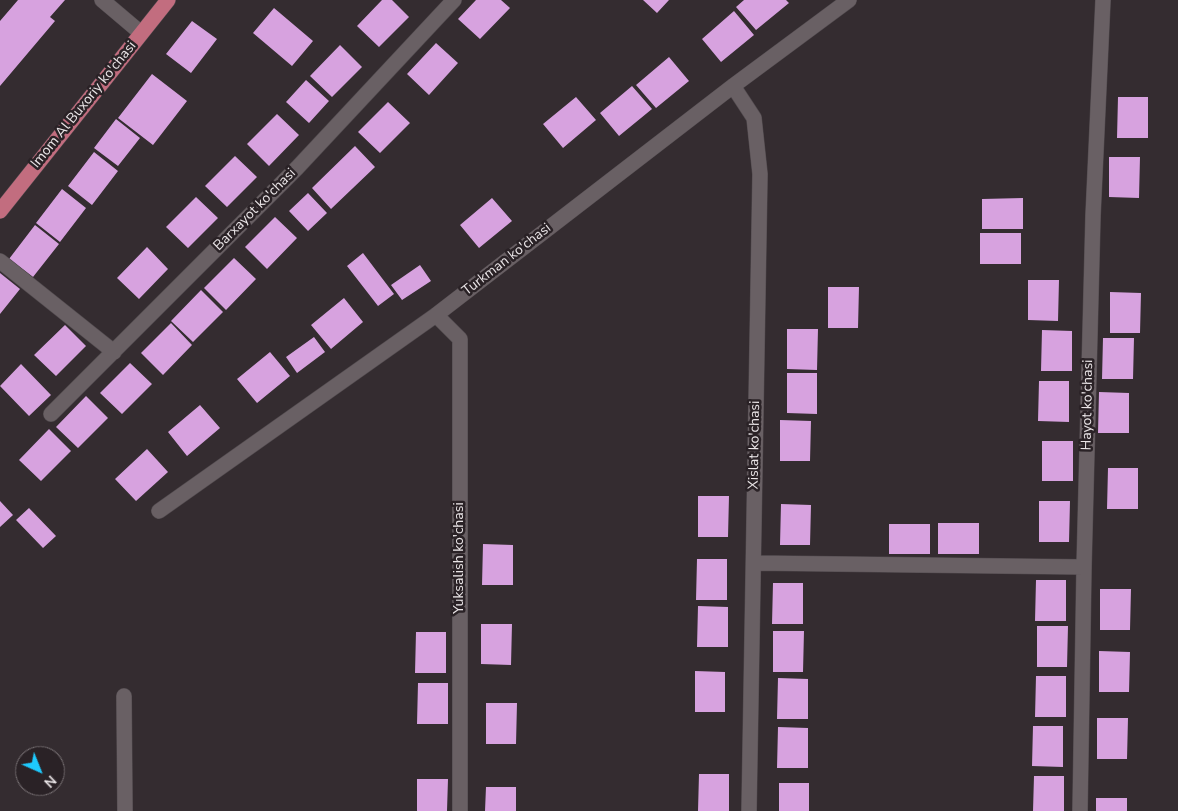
<!DOCTYPE html>
<html>
<head>
<meta charset="utf-8">
<style>
  body { margin:0 }
  #map { position:relative; width:1178px; height:811px; overflow:hidden; background:#342c30; font-family:"Nunito Sans",sans-serif }
  canvas { display:block }
  .north { position:absolute; left:15px; top:746px; width:50px; height:50px; box-sizing:border-box; background:#2a2226; border:1px solid #777073; border-radius:50%; rotate:136deg; font-size:14px; font-weight:700; line-height:20px; text-align:center; color:#eae5e7 }
  .north::after { content:''; display:block; margin:auto; width:18px; height:22px; background:#1ec9fd; clip-path:polygon(50% 0,100% 100%,50% 72%,0 100%) }
</style>
</head>
<body>
<div id="map">
<canvas width="1178" height="811"></canvas>
<div class="north">N</div>
</div>
<script>
const g = document.querySelector('canvas').getContext('2d');
g.lineJoin = 'round';
function paint(path, color) { g.fillStyle = color; g.fill(path, 'evenodd'); }
const toPath = rows => new Path2D(rows.map(r => 'M' + r).join(''));
function trace(path, color, width, dash) { g.strokeStyle = color; g.lineWidth = width; g.lineCap = dash ? 'butt' : 'round'; g.setLineDash(dash || []); g.stroke(path); }
function write(font, color, halo, rows, align = 'center') {
  g.font = font + ' "Nunito Sans",sans-serif'; g.lineWidth = 5; g.setLineDash([]); g.textBaseline = 'middle'; g.strokeStyle = halo; g.fillStyle = color; for (const [text, x, y, turn = 0] of rows) {
    g.save(); g.translate(x, y); g.rotate((+turn || 0) * Math.PI / 180); g.textAlign = isNaN(turn) ? turn : align; if (halo) g.strokeText(text, 0, 0); g.fillText(text, 0, 0); g.restore();
  }
}
const building = toPath([
  [18,0,65,0,50,17,55,21,0,86,0,21],
  [382,0,392,0,409,17,379,47,357,26],
  [476,0,501,0,510,8,480,39,458,19],
  [643,0,669,0,657,13],
  [744,0,786,0,789,3,756,30,736,7],
  [274,8,313,41,292,66,253,33],
  [734,11,754,35,721,62,702,39],
  [192,21,217,39,191,73,166,54],
  [436,43,458,63,429,95,407,74],
  [340,45,362,67,332,97,310,76],
  [669,57,689,81,656,108,636,85],
  [152,74,187,101,153,145,118,118],
  [306,80,329,101,309,123,286,102],
  [632,86,652,109,619,136,600,113],
  [576,97,596,120,563,148,543,124],
  [1118,97,1148,97,1148,138,1117,138],
  [388,102,410,123,380,153,358,132],
  [277,114,299,135,269,166,247,144],
  [116,119,140,138,118,166,94,148],
  [355,146,375,167,331,209,312,188],
  [94,152,118,171,92,205,68,186],
  [235,156,257,177,227,207,205,186],
  [1109,157,1140,157,1139,198,1109,197],
  [62,189,86,208,60,242,36,223],
  [308,193,327,213,308,231,289,211],
  [196,197,218,218,188,248,166,227],
  [492,198,512,221,479,248,460,225],
  [1023,198,1023,229,982,229,982,199],
  [275,217,297,238,267,269,245,247],
  [35,225,59,244,33,277,9,259],
  [980,233,1021,233,1021,264,980,264],
  [147,247,168,269,139,299,117,278],
  [363,253,394,294,378,306,347,266],
  [234,258,256,279,226,310,204,288],
  [420,265,431,281,402,300,391,285],
  [0,273,20,289,0,314],
  [1028,280,1059,280,1058,321,1028,320],
  [828,287,859,287,858,328,828,328],
  [201,290,223,312,193,342,171,321],
  [1110,292,1141,293,1140,333,1110,333],
  [344,298,363,322,331,349,311,325],
  [171,323,192,345,163,375,141,353],
  [65,325,86,346,56,376,34,355],
  [787,329,818,329,817,370,787,369],
  [1042,330,1072,331,1072,371,1041,371],
  [314,337,325,352,297,373,286,357],
  [1103,338,1134,338,1133,379,1102,379],
  [270,352,290,376,257,403,237,379],
  [130,363,152,384,122,414,100,393],
  [21,364,51,395,29,416,0,386],
  [787,373,817,373,817,414,787,413],
  [1039,381,1069,381,1069,422,1038,421],
  [1099,392,1129,393,1129,433,1098,433],
  [86,396,108,418,78,448,56,427],
  [200,405,220,428,187,456,168,432],
  [780,420,811,421,810,461,780,461],
  [49,429,71,451,41,481,19,460],
  [1042,441,1073,441,1073,481,1042,481],
  [147,449,168,472,136,501,115,479],
  [1108,468,1138,468,1138,509,1107,509],
  [698,496,729,496,728,537,698,537],
  [0,501,13,515,0,527],
  [1039,501,1070,501,1069,542,1039,542],
  [781,504,811,505,810,545,780,545],
  [29,508,56,536,43,548,16,520],
  [938,523,979,523,979,554,938,554],
  [889,524,930,524,930,554,889,554],
  [483,544,513,545,513,585,482,585],
  [697,559,727,559,727,600,696,600],
  [1036,580,1066,580,1066,621,1035,621],
  [773,583,803,583,803,624,772,624],
  [1100,589,1131,589,1130,630,1100,630],
  [698,606,728,607,728,647,697,647],
  [481,624,512,624,511,665,481,664],
  [1037,626,1068,626,1067,667,1037,667],
  [773,631,804,631,803,672,773,672],
  [416,632,446,632,446,673,415,673],
  [1099,651,1130,652,1129,692,1099,692],
  [695,671,725,672,725,712,695,712],
  [1036,676,1066,676,1066,717,1035,717],
  [778,678,808,679,808,719,777,719],
  [418,683,448,683,448,724,417,724],
  [486,703,517,703,516,744,486,744],
  [1097,718,1128,718,1127,759,1097,759],
  [1033,726,1063,726,1063,767,1032,766],
  [778,727,808,728,808,768,777,768],
  [699,774,729,774,729,811,698,811],
  [1034,776,1064,776,1064,811,1033,811],
  [417,779,448,779,447,811,417,811],
  [779,783,809,783,809,811,779,811],
  [486,787,516,787,516,811,485,811],
  [1096,798,1127,798,1127,811,1096,811]
]);
const street = toPath([
  [102,0,141,33],
  [733,86,754,118,760,174,749,811],
  [0,261,114,352],
  [436,315,460,339,460,811],
  [51,414,297,168,454,0],
  [159,511,436,315,733,86,849,0],
  [754,563,1084,567],
  [124,696,125,811],
  [1080,811,1084,567,1093,216,1103,0]
]);
const primary = toPath([
  [0,211,168,0]
]);
const streetNames = [
  ["Imom Al Buxoriy ko'chasi",84,105,-51],
  ["Barxayot ko'chasi",255,210,-45],
  ["Turkman ko'chasi",507,260,-38],
  ["Hayot ko'chasi",1088,405,-89],
  ["Xislat ko'chasi",755,445,-89],
  ["Yuksalish ko'chasi",460,558,-90]
];
paint(building, '#d7a2df');
trace(street, '#514a4e', 16);
trace(primary, '#514a4e', 16);
trace(street, '#696064', 15);
trace(primary, '#c26d7f', 15);
write('14px', '#eae5e7', '#2a2226', streetNames);
</script>
</body>
</html>
